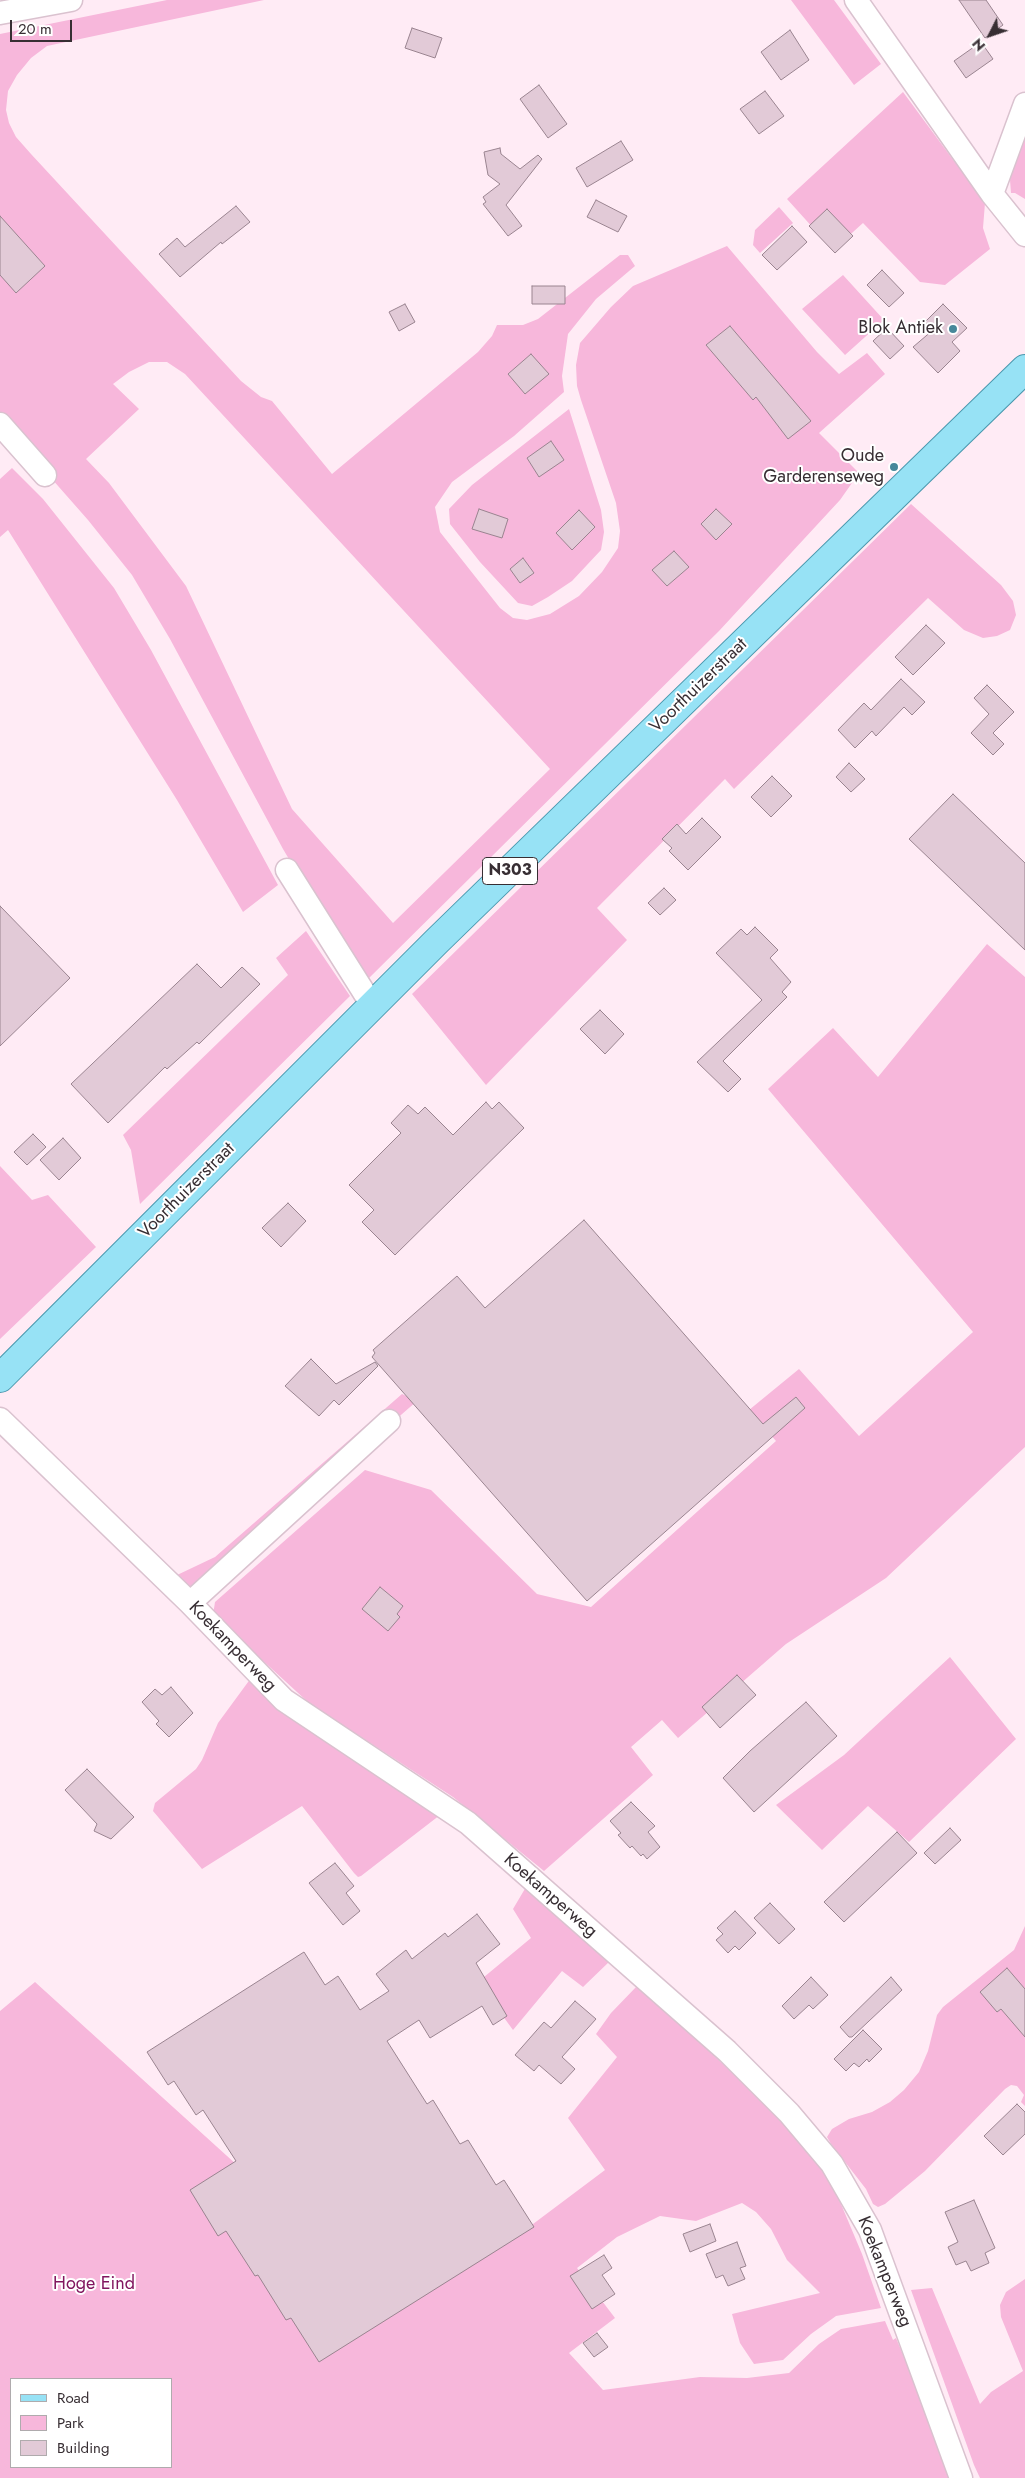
<!DOCTYPE html>
<html>
<head>
<meta charset="utf-8">
<style>
  body { margin:0 }
  #map { position:relative; width:1025px; height:2478px; overflow:hidden; background:#ffebf5; font-family:Jost,sans-serif }
  canvas { display:block }
  .legend { position:absolute; left:10px; top:2378px; width:162px; height:90px; box-sizing:border-box; background:#fff; border:1px solid #afabad; margin:0; padding:6px 9px; list-style:none; font-size:15px; color:#372e33 }
  .legend li { display:flex; align-items:center; gap:10px; height:25px }
  .legend b { width:25px; border:1px solid #afabad }
  .north { position:absolute; left:965px; top:10px; width:50px; height:50px; -webkit-text-stroke:4px #fff; paint-order:stroke; rotate:229deg; font-size:14px; font-weight:700; line-height:20px; text-align:center; color:#372e33 }
  .north::after { content:''; display:block; margin:auto; width:18px; height:22px; background:#372e33; clip-path:polygon(50% 0,100% 100%,50% 72%,0 100%) }
  .scale { position:absolute; left:10px; top:20px; width:62px; height:22px; box-sizing:border-box; border:2px solid #372e33; border-top:0; padding-left:6px; font-size:15px; line-height:18px; white-space:nowrap; color:#372e33; -webkit-text-stroke:4px #fff; paint-order:stroke }
</style>
</head>
<body>
<div id="map">
<canvas width="1025" height="2478"></canvas>
<ul class="legend">
<li><b style="height:6px;background:#97e2f5"></b>Road</li>
<li><b style="height:14px;background:#f7b7db"></b>Park</li>
<li><b style="height:14px;background:#e2cad7"></b>Building</li>
</ul>
<div class="north">N</div>
<div class="scale">20 m</div>
</div>
<script>
const g = document.querySelector('canvas').getContext('2d');
g.lineJoin = 'round';
function paint(path, color) { g.fillStyle = color; g.fill(path, 'evenodd'); }
const toPath = rows => new Path2D(rows.map(r => 'M' + r).join(''));
function trace(path, color, width, dash) { g.strokeStyle = color; g.lineWidth = width; g.lineCap = dash ? 'butt' : 'round'; g.setLineDash(dash || []); g.stroke(path); }
function write(font, color, halo, rows, align = 'center') {
  g.font = font + ' Jost,sans-serif'; g.lineWidth = 4; g.setLineDash([]); g.textBaseline = 'middle'; g.strokeStyle = halo; g.fillStyle = color; for (const [text, x, y, turn = 0] of rows) {
    g.save(); g.translate(x, y); g.rotate((+turn || 0) * Math.PI / 180); g.textAlign = isNaN(turn) ? turn : align; if (halo) g.strokeText(text, 0, 0); g.fillText(text, 0, 0); g.restore();
  }
}
const green = toPath([
  [167,0,264,0,47,46,31,58,17,75,8,91,6,110,9,123,16,137,31,154,241,381,261,397,272,401,332,474,478,352,492,336,497,325,523,325,538,319,620,255,628,255,635,266,596,299,568,334,562,376,564,392,514,436,452,482,435,507,440,532,500,608,513,618,527,620,550,614,579,596,602,572,618,548,620,531,616,503,581,400,577,386,576,365,580,343,611,307,633,286,727,246,817,352,839,374,867,353,885,374,819,433,859,473,840,500,719,631,366,981,318,908,283,849,170,639,132,575,88,520,0,420,0,34],
  [149,362,167,362,185,374,550,769,393,923,292,809,186,586,109,483,86,459,139,409,113,384,129,372],
  [791,0,834,0,881,64,854,85],
  [903,92,985,203,983,228,990,249,945,285,920,282,863,223,833,250,787,199],
  [1025,134,1025,199,1015,193,1011,193,1010,180],
  [779,207,793,223,760,253,753,245,755,230],
  [843,275,884,320,845,355,802,309],
  [569,409,601,510,604,532,601,550,572,581,548,597,532,606,518,603,480,562,450,524,449,509,472,485],
  [12,468,43,499,114,588,151,650,278,885,243,912,177,800,8,530,0,537,0,479],
  [911,504,1001,585,1013,601,1016,615,1010,630,997,636,983,638,964,630,928,598,734,789,725,779,597,908,627,940,486,1085,412,994],
  [306,931,350,996,140,1204,131,1150,123,1135,288,975,276,958],
  [987,944,1025,977,1025,1447,886,1578,786,1644,678,1738,662,1720,631,1747,653,1775,544,1871,453,1797,309,1703,213,1615,215,1602,365,1470,431,1490,537,1594,591,1607,776,1441,749,1410,799,1369,859,1436,973,1332,768,1089,833,1028,878,1077],
  [0,1166,32,1200,48,1195,96,1247,0,1339],
  [402,1394,417,1401,193,1596,175,1576,215,1557],
  [950,1657,1016,1739,909,1842,868,1806,822,1850,776,1805,844,1755],
  [251,1678,440,1815,361,1876,358,1877,354,1873,302,1806,202,1869,153,1811,155,1803,196,1769,202,1760,218,1723],
  [526,1887,610,1961,583,1987,562,1971,513,2030,478,1982,531,1938,513,1909],
  [1025,1926,1025,2106,1021,2102,1024,2095,1017,2086,1011,2085,1005,2089,925,2171,885,2204,878,2207,873,2204,866,2189,831,2144,827,2137,832,2129,849,2119,872,2112,890,2102,904,2090,919,2072,928,2051,937,2015,943,2007,1014,1950],
  [35,1982,397,2310,533,2224,605,2170,568,2118,617,2057,596,2034,611,2013,637,1986,705,2047,786,2124,815,2159,833,2185,862,2254,881,2308,836,2316,811,2334,783,2360,754,2364,740,2343,732,2314,820,2293,787,2260,771,2229,756,2212,742,2203,696,2221,660,2216,617,2237,577,2268,615,2318,569,2353,603,2390,700,2377,747,2378,789,2373,819,2344,841,2329,885,2321,893,2340,896,2338,955,2478,0,2478,0,2011],
  [11,2379,171,2379,171,2467,11,2467],
  [1025,2279,1025,2478,980,2478,974,2465,911,2290,932,2288,980,2404,991,2392,1023,2371,1001,2317,1000,2305,1006,2292]
]);
const building = toPath([
  [959,0,986,0,1003,25,985,38,959,0],
  [412,28,442,38,435,58,405,48,412,28],
  [790,30,809,60,781,80,761,52,790,30],
  [981,42,993,59,966,78,954,61,981,42],
  [539,85,567,124,548,138,520,99,539,85],
  [765,91,784,116,759,134,740,109,765,91],
  [621,141,633,160,587,187,576,168,621,141],
  [500,148,501,154,520,169,538,155,542,159,506,205,522,226,508,236,483,204,486,202,483,197,500,184,488,175,484,152,500,148],
  [596,200,627,216,618,232,587,217,596,200],
  [236,206,250,222,222,244,221,242,180,277,159,254,177,238,185,247,236,206],
  [827,209,853,236,835,253,809,226,827,209],
  [0,216,45,266,16,293,0,275,0,216],
  [792,226,807,242,777,270,762,255,792,226],
  [882,270,904,293,889,307,867,285,882,270],
  [532,286,565,286,565,304,532,304,532,286],
  [405,304,415,322,399,331,389,312,405,304],
  [943,304,967,328,952,342,960,351,938,373,913,347,933,330,925,322,943,304],
  [730,326,811,421,788,439,756,397,753,400,706,345,730,326],
  [887,328,904,346,890,359,873,341,887,328],
  [531,354,549,374,525,394,508,374,531,354],
  [551,441,564,460,539,477,527,458,551,441],
  [479,509,508,519,502,538,472,529,479,509],
  [716,509,732,524,716,540,701,524,716,509],
  [579,510,595,527,572,550,556,533,579,510],
  [674,551,689,567,667,586,652,570,674,551],
  [523,558,534,573,520,583,510,569,523,558],
  [926,625,945,643,913,675,895,657,926,625],
  [901,679,925,702,912,715,904,707,876,736,872,731,855,748,838,730,864,703,871,710,901,679],
  [987,685,1014,712,993,733,1004,744,993,755,971,733,989,714,974,698,987,685],
  [849,763,865,779,851,792,836,777,849,763],
  [772,776,792,796,771,817,751,797,772,776],
  [953,794,1025,863,1025,950,909,839,953,794],
  [702,818,721,837,688,870,669,851,672,848,662,839,677,824,686,834,702,818],
  [664,888,676,900,660,915,648,903,664,888],
  [0,906,70,978,0,1046,0,906],
  [755,927,778,950,770,958,791,982,782,992,787,997,723,1061,741,1079,728,1092,697,1062,762,1000,716,953,741,929,747,935,755,927],
  [197,964,221,988,242,967,260,984,199,1044,197,1042,167,1069,165,1067,108,1123,71,1084,197,964],
  [600,1010,624,1034,605,1054,580,1029,600,1010],
  [486,1102,492,1109,499,1102,524,1128,395,1255,362,1222,374,1210,349,1185,401,1133,391,1123,408,1105,418,1114,425,1107,453,1135,486,1102],
  [33,1134,46,1147,27,1165,14,1152,33,1134],
  [63,1138,81,1158,59,1180,40,1160,63,1138],
  [288,1203,306,1221,281,1247,262,1228,288,1203],
  [584,1220,763,1424,796,1397,805,1408,587,1601,372,1357,375,1353,373,1350,457,1276,485,1308,584,1220],
  [311,1359,336,1384,375,1362,378,1366,339,1405,334,1400,319,1416,285,1386,311,1359],
  [380,1587,403,1606,397,1614,400,1617,388,1631,362,1609,380,1587],
  [737,1675,756,1695,720,1728,702,1707,737,1675],
  [171,1687,193,1713,169,1737,156,1724,159,1721,142,1702,155,1689,162,1695,171,1687],
  [806,1702,837,1736,754,1812,723,1778,750,1751,806,1702],
  [87,1769,134,1817,111,1839,94,1831,97,1824,65,1790,87,1769],
  [631,1802,655,1826,648,1832,660,1847,647,1859,643,1854,641,1856,632,1846,630,1848,618,1835,621,1833,610,1821,631,1802],
  [950,1828,961,1840,935,1864,924,1853,950,1828],
  [897,1832,917,1853,844,1922,824,1902,897,1832],
  [335,1863,354,1886,346,1893,360,1911,343,1925,309,1883,335,1863],
  [770,1903,795,1929,779,1944,754,1918,770,1903],
  [735,1911,756,1933,739,1950,735,1946,728,1953,716,1940,723,1934,717,1928,735,1911],
  [477,1914,500,1944,476,1963,507,2016,493,2025,482,2006,430,2038,419,2020,387,2041,427,2104,433,2100,460,2144,468,2140,496,2185,504,2180,534,2227,319,2362,291,2318,286,2320,258,2275,255,2276,226,2231,218,2236,190,2190,236,2161,203,2110,196,2115,174,2081,168,2085,147,2052,304,1952,325,1985,338,1976,360,2010,389,1991,376,1974,406,1950,412,1959,445,1933,448,1937,477,1914],
  [1007,1968,1025,1989,1025,2037,1001,2009,997,2012,980,1992,1007,1968],
  [811,1977,828,1995,813,2009,809,2005,794,2019,782,2006,811,1977],
  [891,1977,902,1990,852,2037,849,2037,840,2027,891,1977],
  [575,2001,596,2019,562,2057,575,2069,561,2084,539,2065,534,2071,515,2055,544,2022,551,2028,575,2001],
  [863,2030,882,2049,869,2062,867,2059,859,2067,854,2063,846,2071,834,2059,863,2030],
  [1017,2104,1025,2112,1025,2134,1003,2155,984,2136,1017,2104],
  [974,2200,995,2248,985,2253,989,2263,971,2271,966,2261,956,2265,948,2247,958,2242,945,2212,974,2200],
  [710,2224,716,2241,690,2252,683,2234,710,2224],
  [737,2242,746,2266,740,2268,745,2279,728,2286,723,2275,716,2278,706,2254,737,2242],
  [604,2255,612,2268,602,2275,615,2294,592,2309,570,2276,604,2255],
  [597,2333,608,2347,594,2357,583,2343,597,2333]
]);
const minor = toPath([
  [856,0,992,194,1025,235],
  [0,13,71,0],
  [992,194,1025,104],
  [0,424,45,475],
  [287,870,365,994,375,1003],
  [0,1419,190,1603,284,1700,468,1823,727,2051,789,2113,832,2164,870,2230,961,2478],
  [190,1603,389,1421]
]);
const major = toPath([
  [0,1378,437,941,1025,369]
]);
const markers = [
  [953,329,5,"#46889a"],
  [894,467,5,"#46889a"]
];
const shields = [
  [510,871,55]
];
const shieldNames = [
  ["N303",510,871]
];
const poiNames = [
  ["Blok Antiek",943,329],
  ["Oude",884,457],
  ["Garderenseweg",884,478]
];
const streetNames = [
  ["Voorthuizerstraat",699,686,-44],
  ["Voorthuizerstraat",187,1191,-45],
  ["Koekamperweg",232,1647,46],
  ["Koekamperweg",550,1896,41],
  ["Koekamperweg",884,2272,68]
];
const parkNames = [
  ["Hoge Eind",94,2285]
];
paint(green, '#f7b7db');
paint(building, '#e2cad7');
trace(building, '#9a8490', 1);
trace(minor, '#dac2cf', 25);
trace(major, '#4997ad', 30);
trace(minor, '#fff', 22);
trace(major, '#97e2f5', 28);
for (const [x, y, r, color] of markers) { const dot = new Path2D(); dot.arc(x, y, r, 0, 2 * Math.PI); g.fillStyle = color; g.fill(dot); trace(dot, '#fff', 2); }
for (const [x, y, w] of shields) { const box = new Path2D(); box.roundRect(x - w / 2, y - 13.5, w, 27, 4); g.fillStyle = '#fff'; g.fill(box); trace(box, '#372e33', 1); }
write('bold 16px', '#372e33', null, shieldNames);
write('18px', '#372e33', '#fff', poiNames, 'right');
write('18px', '#372e33', '#fff', streetNames);
write('18px', '#81165f', '#fff', parkNames);
</script>
</body>
</html>
